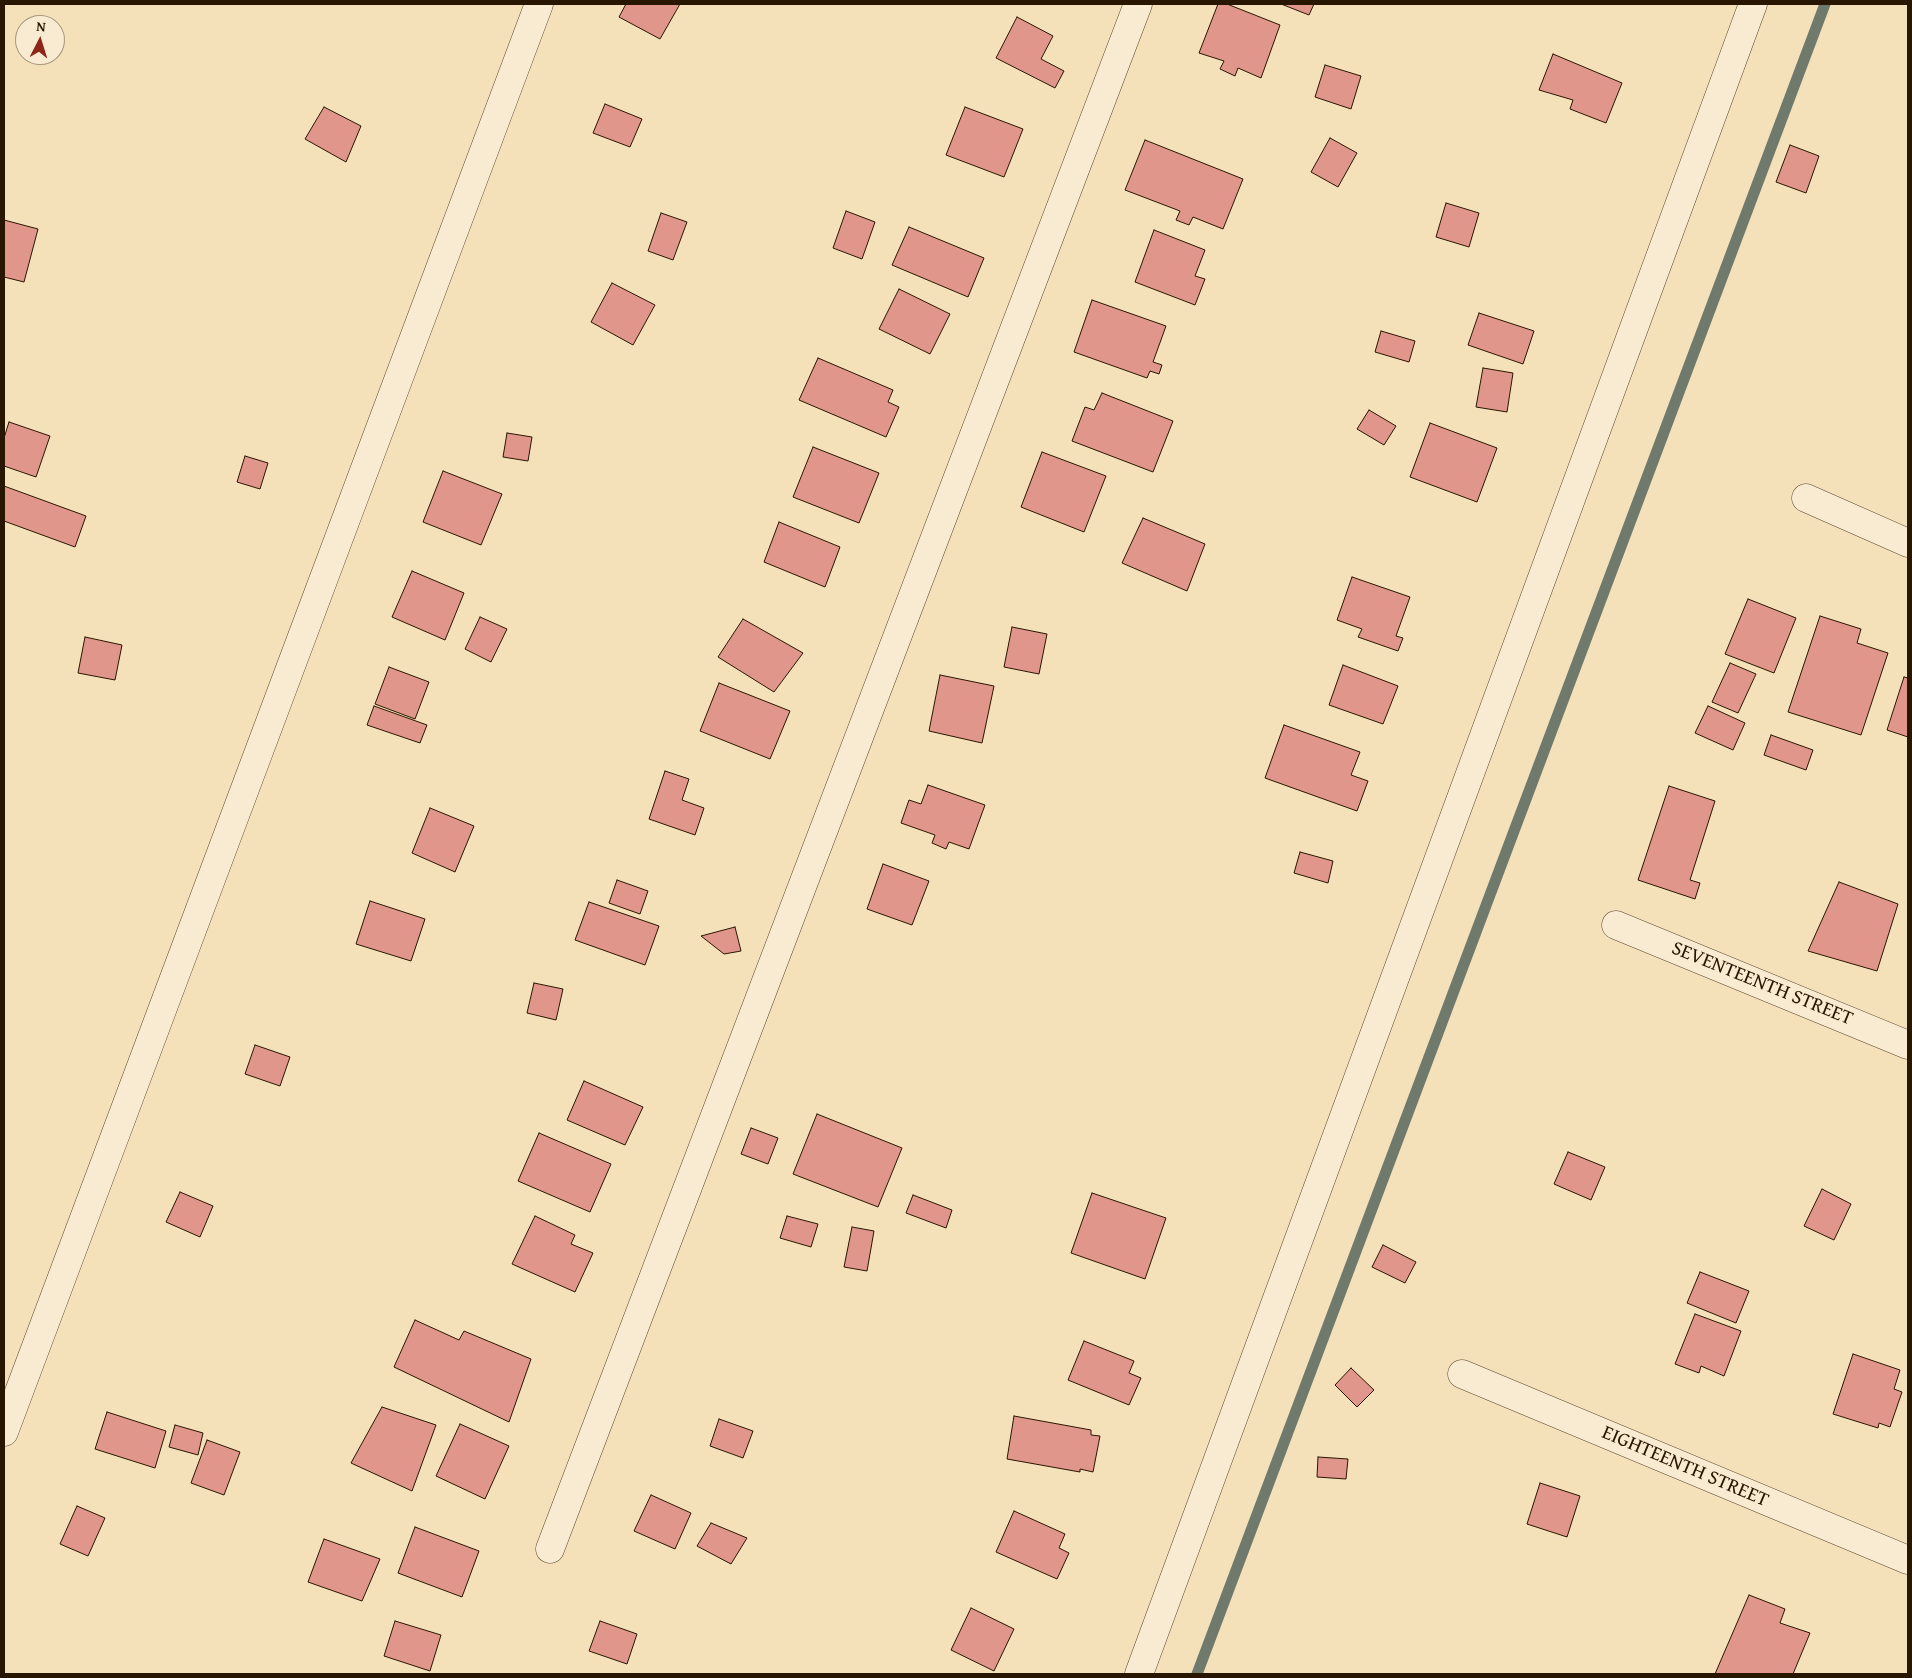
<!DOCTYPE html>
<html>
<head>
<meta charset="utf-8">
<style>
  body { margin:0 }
  #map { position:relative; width:1912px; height:1678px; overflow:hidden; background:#f4e0b9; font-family:"Gentium Book Plus",serif }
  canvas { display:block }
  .frame { position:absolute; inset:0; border:5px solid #291600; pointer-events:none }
  .north { position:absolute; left:15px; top:15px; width:50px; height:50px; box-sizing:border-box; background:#f8ebd2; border:1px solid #a5967e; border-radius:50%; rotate:5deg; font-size:14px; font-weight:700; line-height:20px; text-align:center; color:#291600 }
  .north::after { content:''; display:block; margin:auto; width:18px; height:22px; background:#8f2418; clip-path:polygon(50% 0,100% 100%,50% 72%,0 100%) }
</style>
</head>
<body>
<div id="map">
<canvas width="1912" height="1678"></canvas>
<div class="frame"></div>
<div class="north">N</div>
</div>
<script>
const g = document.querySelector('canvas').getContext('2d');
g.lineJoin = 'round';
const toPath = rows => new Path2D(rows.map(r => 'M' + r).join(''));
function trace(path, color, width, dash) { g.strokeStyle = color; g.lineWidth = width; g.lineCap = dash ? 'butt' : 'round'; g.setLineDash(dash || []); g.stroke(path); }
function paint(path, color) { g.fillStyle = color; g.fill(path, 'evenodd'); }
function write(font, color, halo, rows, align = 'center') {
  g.font = font + ' "Gentium Book Plus",serif'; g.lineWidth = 4; g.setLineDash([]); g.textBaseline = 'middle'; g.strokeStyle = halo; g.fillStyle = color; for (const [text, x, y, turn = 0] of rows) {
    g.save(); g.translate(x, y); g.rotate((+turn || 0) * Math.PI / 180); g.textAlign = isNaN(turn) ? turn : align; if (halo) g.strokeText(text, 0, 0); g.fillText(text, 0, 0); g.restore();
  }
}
const stream = toPath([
  [1197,1674,1825,4]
]);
const building = toPath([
  [626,4,680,4,660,39,619,17,626,4],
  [1218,4,1227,4,1280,25,1261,78,1238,68,1235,76,1220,69,1224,61,1199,53,1218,4],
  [1281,4,1314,4,1309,15,1281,4],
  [1017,17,1053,36,1041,59,1064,71,1055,88,996,58,1017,17],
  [1553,54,1622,83,1606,123,1570,109,1573,100,1539,90,1553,54],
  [1325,65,1361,76,1351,109,1315,97,1325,65],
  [605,104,642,119,630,147,593,133,605,104],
  [324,107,361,126,346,162,305,139,324,107],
  [965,107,1023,129,1004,177,946,155,965,107],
  [1330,138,1357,153,1338,187,1311,172,1330,138],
  [1145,140,1243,179,1223,229,1193,217,1189,225,1176,220,1180,211,1125,190,1145,140],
  [1790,145,1819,156,1806,193,1776,182,1790,145],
  [1446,203,1479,213,1469,247,1436,237,1446,203],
  [846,211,875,222,862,259,833,248,846,211],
  [661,213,687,222,673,260,648,251,661,213],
  [4,220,38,229,24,282,4,277,4,220],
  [909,227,984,258,968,297,892,265,909,227],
  [1154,230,1205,250,1195,276,1205,279,1195,305,1135,282,1154,230],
  [612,283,655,305,633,345,591,322,612,283],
  [899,289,950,314,930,354,879,329,899,289],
  [1092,300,1166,326,1153,362,1162,365,1159,374,1150,371,1147,378,1074,352,1092,300],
  [1479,313,1534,331,1523,364,1468,345,1479,313],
  [1381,331,1415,341,1409,362,1375,352,1381,331],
  [818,358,893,390,888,402,899,407,886,437,799,400,818,358],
  [1483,368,1513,373,1507,412,1476,407,1483,368],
  [1102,393,1173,421,1153,472,1072,441,1085,407,1094,410,1102,393],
  [1369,410,1396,426,1384,445,1357,429,1369,410],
  [9,422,50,436,36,477,4,466,4,438,9,422],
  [1430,423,1497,448,1477,502,1410,477,1430,423],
  [507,433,532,437,528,461,503,457,507,433],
  [813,447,879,473,859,523,793,497,813,447],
  [1042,452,1106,476,1084,532,1021,507,1042,452],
  [245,456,268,463,260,489,237,482,245,456],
  [443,471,502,494,481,545,423,522,443,471],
  [4,486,86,516,75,547,4,521,4,486],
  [1143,518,1205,544,1187,591,1122,563,1143,518],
  [779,522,840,547,825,587,764,562,779,522],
  [412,571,464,593,445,640,392,617,412,571],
  [1352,577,1410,597,1396,636,1403,638,1398,651,1358,637,1362,629,1337,620,1352,577],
  [1748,599,1796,618,1774,673,1725,654,1748,599],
  [1820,616,1861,629,1857,643,1888,653,1861,735,1788,712,1820,616],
  [480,617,507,629,491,662,465,649,480,617],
  [743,619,803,653,774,692,718,657,743,619],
  [1012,627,1047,634,1039,674,1004,667,1012,627],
  [85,637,122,645,115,680,78,673,85,637],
  [1730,663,1756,674,1738,713,1712,702,1730,663],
  [1343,665,1398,686,1383,724,1329,705,1343,665],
  [389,667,429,682,415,719,375,704,389,667],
  [940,675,994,686,982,743,929,731,940,675],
  [1904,677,1908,678,1908,737,1887,730,1904,677],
  [719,683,790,711,770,759,700,731,719,683],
  [374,706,427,725,420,743,367,725,374,706],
  [1708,706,1745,723,1733,750,1695,733,1708,706],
  [1284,725,1360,752,1351,775,1368,781,1357,811,1265,778,1284,725],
  [1771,735,1813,750,1806,770,1764,755,1771,735],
  [665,771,689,779,682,800,704,808,695,835,649,819,665,771],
  [928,785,985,805,969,849,949,842,946,849,932,843,935,835,901,823,909,800,921,804,928,785],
  [1669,786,1715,801,1690,880,1700,883,1695,899,1638,880,1669,786],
  [430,808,474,826,455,872,412,853,430,808],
  [1300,852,1333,861,1328,883,1294,873,1300,852],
  [883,864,929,881,912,925,867,909,883,864],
  [617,880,648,891,640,914,609,903,617,880],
  [1839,882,1898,904,1877,971,1808,951,1839,882],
  [370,901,425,919,411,961,356,944,370,901],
  [589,902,659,926,645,965,575,940,589,902],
  [735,927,741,951,724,954,701,936,735,927],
  [534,983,563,989,556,1020,527,1013,534,983],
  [255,1045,290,1057,280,1086,245,1074,255,1045],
  [584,1081,643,1107,625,1145,567,1120,584,1081],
  [817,1114,902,1148,878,1207,793,1174,817,1114],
  [751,1128,778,1138,768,1164,741,1154,751,1128],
  [539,1133,611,1164,590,1212,518,1181,539,1133],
  [1568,1152,1605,1167,1591,1200,1554,1184,1568,1152],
  [1822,1189,1851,1204,1834,1240,1804,1226,1822,1189],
  [180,1192,213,1206,200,1237,166,1222,180,1192],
  [1092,1193,1166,1218,1145,1279,1071,1253,1092,1193],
  [913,1195,952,1210,946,1228,906,1213,913,1195],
  [535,1216,575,1235,571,1244,593,1253,575,1292,512,1264,535,1216],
  [787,1216,818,1224,811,1247,780,1238,787,1216],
  [852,1227,874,1231,867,1271,844,1267,852,1227],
  [1383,1245,1416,1262,1405,1283,1372,1267,1383,1245],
  [1700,1272,1749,1291,1736,1323,1687,1303,1700,1272],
  [1695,1314,1741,1331,1724,1376,1701,1366,1699,1373,1675,1364,1695,1314],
  [415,1320,459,1340,464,1331,531,1359,509,1422,394,1367,415,1320],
  [1084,1341,1134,1361,1129,1373,1141,1378,1129,1405,1068,1380,1084,1341],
  [1853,1354,1900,1370,1894,1389,1902,1392,1890,1427,1879,1423,1878,1428,1833,1414,1853,1354],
  [1351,1368,1374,1390,1357,1407,1335,1385,1351,1368],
  [382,1407,436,1425,412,1491,351,1463,382,1407],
  [107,1412,166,1431,155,1468,95,1449,107,1412],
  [1014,1416,1091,1430,1091,1435,1100,1436,1093,1472,1080,1469,1080,1472,1007,1459,1014,1416],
  [719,1419,753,1431,743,1458,710,1446,719,1419],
  [460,1424,509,1446,485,1499,436,1476,460,1424],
  [175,1425,203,1433,198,1455,169,1447,175,1425],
  [207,1440,240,1452,224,1495,191,1483,207,1440],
  [1318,1457,1348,1459,1346,1479,1317,1477,1318,1457],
  [1540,1483,1580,1496,1567,1537,1527,1524,1540,1483],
  [651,1495,691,1513,675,1549,634,1531,651,1495],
  [77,1506,105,1518,88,1556,60,1544,77,1506],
  [1014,1511,1065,1534,1059,1548,1069,1553,1057,1579,996,1552,1014,1511],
  [711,1523,747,1538,731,1564,697,1546,711,1523],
  [415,1527,479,1551,462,1597,398,1573,415,1527],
  [324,1539,380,1559,362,1601,308,1582,324,1539],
  [1749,1595,1785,1609,1780,1623,1810,1633,1793,1674,1715,1674,1749,1595],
  [971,1608,1014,1629,994,1671,951,1650,971,1608],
  [395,1621,441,1635,430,1671,384,1656,395,1621],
  [600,1621,637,1634,627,1664,589,1651,600,1621]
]);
const street = toPath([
  [1806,498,1908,543],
  [1616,925,1908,1045],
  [1462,1374,1908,1560],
  [4,1432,539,4],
  [550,1549,1138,4],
  [1139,1674,1753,4]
]);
const streetNames = [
  ["SEVENTEENTH STREET",1762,984,22],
  ["EIGHTEENTH STREET",1685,1467,23]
];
trace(stream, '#6f7a6d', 11);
paint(building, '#e0968a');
trace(building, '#291600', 1);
trace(street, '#5c482e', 29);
trace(street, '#f8ebd2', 28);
write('20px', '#291600', '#f8ebd2', streetNames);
</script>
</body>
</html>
